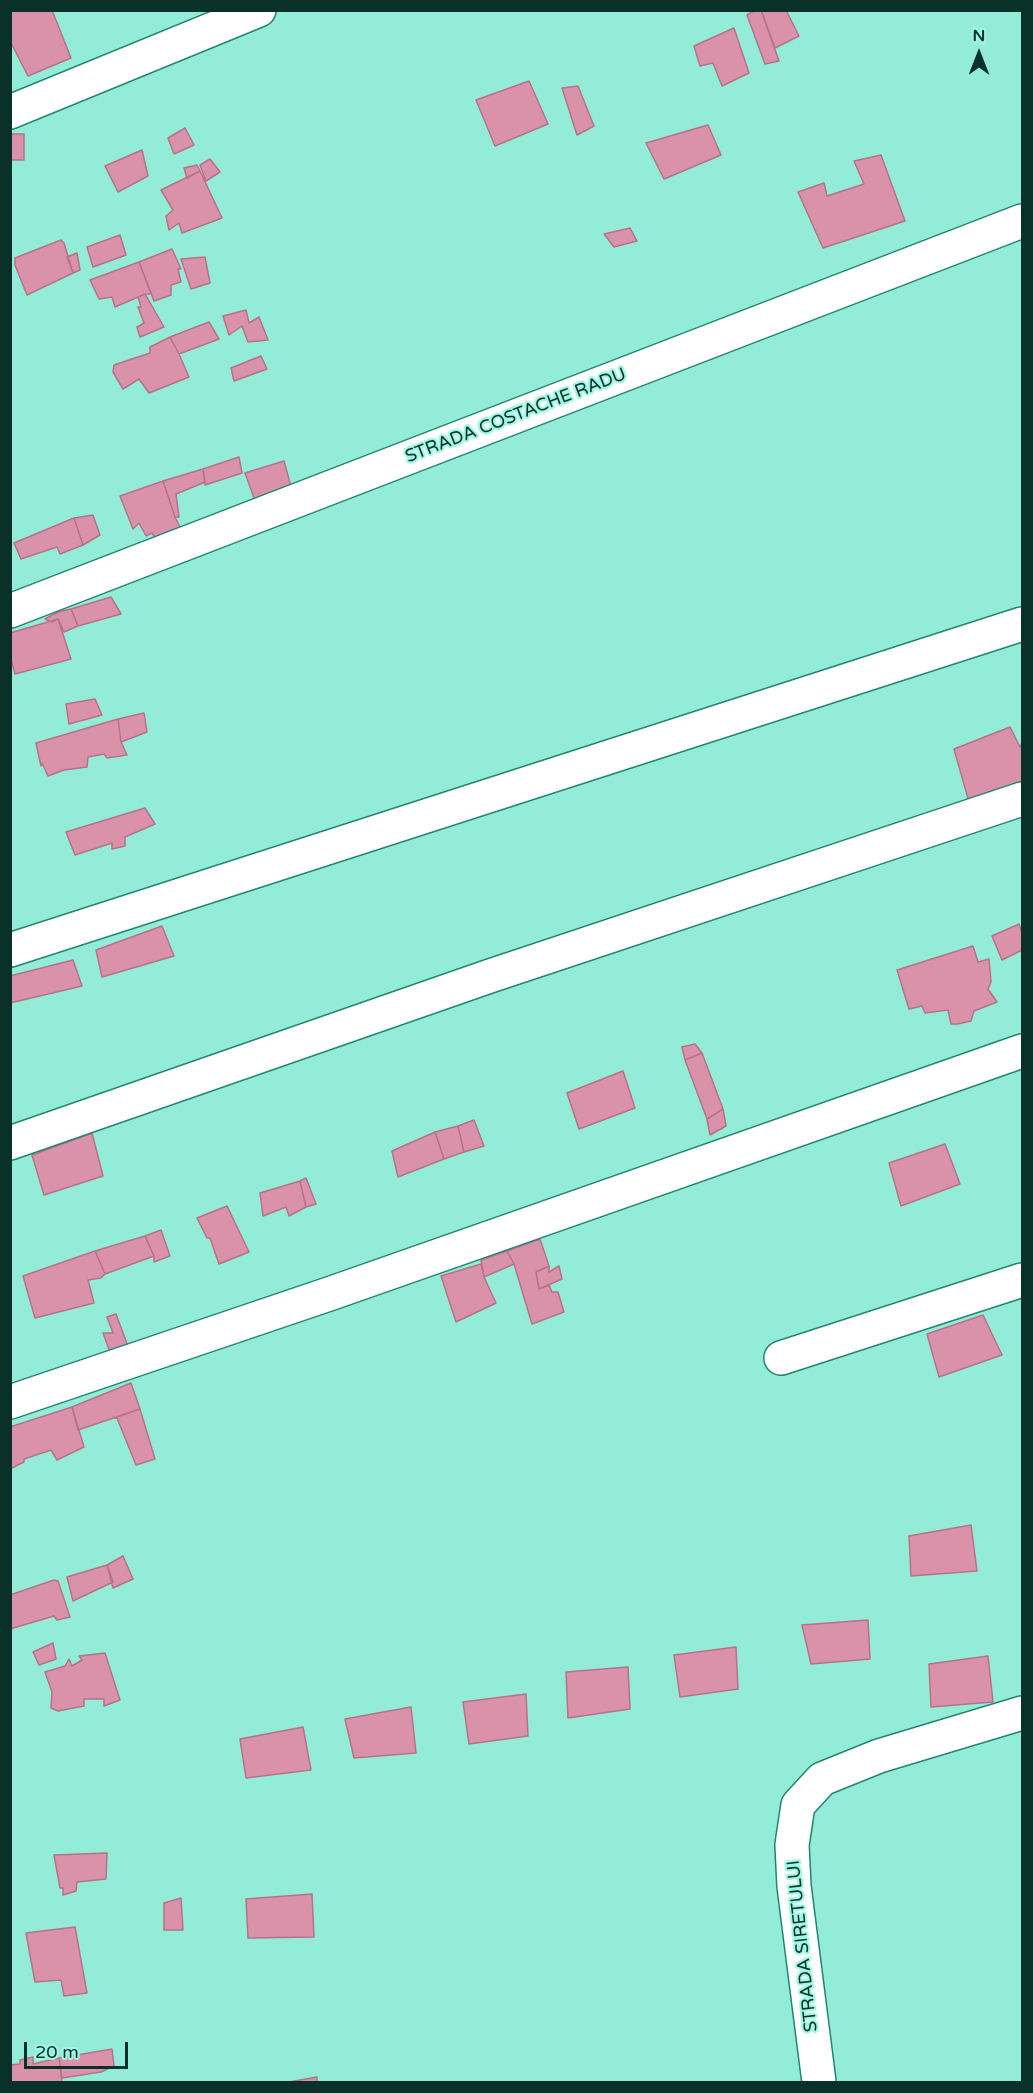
<!DOCTYPE html>
<html>
<head>
<meta charset="utf-8">
<style>
  body { margin:0 }
  #map { position:relative; width:1033px; height:2093px; overflow:hidden; background:#92ecd8; font-family:"Varela Round",sans-serif }
  canvas { display:block }
  .frame { position:absolute; inset:0; border:12px solid #09312a; pointer-events:none }
  .north { position:absolute; left:949px; top:24px; width:60px; height:60px; -webkit-text-stroke:4px #9ff9e5; paint-order:stroke; rotate:0deg; font-size:16px; font-weight:700; line-height:24px; text-align:center; color:#09312a }
  .north::after { content:''; display:block; margin:auto; width:21px; height:27px; background:#09312a; clip-path:polygon(50% 0,100% 100%,50% 72%,0 100%) }
  .scale { position:absolute; left:24px; top:2042px; width:104px; height:27px; box-sizing:border-box; border:3px solid #09312a; border-top:0; padding-left:8px; font-size:18px; line-height:21px; white-space:nowrap; color:#09312a; -webkit-text-stroke:4px #9ff9e5; paint-order:stroke }
</style>
</head>
<body>
<div id="map">
<canvas width="1033" height="2093"></canvas>
<div class="frame"></div>
<div class="north">N</div>
<div class="scale">20 m</div>
</div>
<script>
const g = document.querySelector('canvas').getContext('2d');
g.lineJoin = 'round';
function paint(path, color) { g.fillStyle = color; g.fill(path, 'evenodd'); }
const toPath = rows => new Path2D(rows.map(r => 'M' + r).join(''));
function trace(path, color, width, dash) { g.strokeStyle = color; g.lineWidth = width; g.lineCap = dash ? 'butt' : 'round'; g.setLineDash(dash || []); g.stroke(path); }
function write(font, color, halo, rows, align = 'center') {
  g.font = font + ' "Varela Round",sans-serif'; g.lineWidth = 4.5; g.setLineDash([]); g.textBaseline = 'middle'; g.strokeStyle = halo; g.fillStyle = color; for (const [text, x, y, turn = 0] of rows) {
    g.save(); g.translate(x, y); g.rotate((+turn || 0) * Math.PI / 180); g.textAlign = isNaN(turn) ? turn : align; if (halo) g.strokeText(text, 0, 0); g.fillText(text, 0, 0); g.restore();
  }
}
const building = toPath([
  [10,10,52,10,71,58,28,76,10,41,10,10],
  [755,10,761,10,779,61,765,64,747,15,755,10],
  [761,10,786,10,799,36,775,48,761,10],
  [734,28,749,73,722,86,713,63,700,66,694,46,734,28],
  [529,81,548,124,495,146,476,100,529,81],
  [578,86,594,126,577,135,562,88,578,86],
  [708,125,721,155,664,179,646,143,708,125],
  [185,128,194,145,174,154,168,138,185,128],
  [10,134,24,134,24,160,10,160,10,134],
  [142,150,148,176,118,192,105,166,142,150],
  [881,155,905,221,823,248,798,192,824,183,827,196,864,184,854,161,881,155],
  [210,159,220,172,206,181,200,165,210,159],
  [197,165,200,171,187,178,184,168,197,165],
  [200,171,222,218,182,233,179,223,169,230,166,216,173,210,161,190,200,171],
  [630,228,637,241,614,247,604,234,630,228],
  [120,235,126,255,93,267,87,247,120,235],
  [61,240,64,243,73,273,27,295,15,265,15,258,61,240],
  [172,249,181,269,178,269,181,282,171,285,171,295,154,301,139,262,172,249],
  [77,253,80,270,73,273,67,257,77,253],
  [205,257,210,283,191,289,181,259,205,257],
  [139,262,151,294,145,294,115,307,112,297,99,299,90,280,139,262],
  [145,294,164,327,140,337,137,327,144,323,138,307,141,307,138,297,145,294],
  [246,310,249,323,259,317,268,340,248,342,242,326,229,335,223,316,246,310],
  [209,322,219,339,179,354,170,337,209,322],
  [170,337,179,354,189,377,149,393,139,379,123,389,113,372,114,365,150,353,150,347,170,337],
  [261,356,267,369,234,381,231,368,261,356],
  [239,457,242,473,205,485,203,469,239,457],
  [284,461,293,494,257,506,245,473,284,461],
  [203,469,205,482,176,494,179,517,175,517,163,481,203,469],
  [163,481,175,517,185,537,161,547,152,533,146,536,139,523,133,529,120,496,163,481],
  [93,515,100,535,83,545,74,518,93,515],
  [74,518,83,545,60,554,57,547,21,559,14,543,74,518],
  [111,597,121,614,78,626,71,609,111,597],
  [71,609,78,626,64,632,58,619,52,622,45,619,58,612,71,609],
  [58,619,71,659,15,674,10,656,10,633,58,619],
  [95,699,102,715,69,724,66,704,95,699],
  [144,713,147,732,121,742,118,719,144,713],
  [118,719,121,742,127,755,107,758,104,754,88,757,87,767,64,770,48,776,42,763,41,766,36,743,118,719],
  [1010,727,1020,747,1022,743,1022,784,969,802,954,749,1010,727],
  [145,808,155,824,125,837,125,846,112,849,112,843,75,855,66,832,145,808],
  [1019,924,1022,933,1022,950,1002,960,992,936,1019,924],
  [162,926,174,956,102,977,96,950,162,926],
  [973,946,978,962,989,959,991,982,988,989,997,1002,974,1011,971,1021,958,1024,951,1024,948,1010,925,1013,922,1006,909,1009,897,970,973,946],
  [73,960,82,986,10,1003,10,976,73,960],
  [695,1044,702,1053,685,1060,682,1047,695,1044],
  [702,1053,723,1109,707,1119,685,1060,702,1053],
  [623,1071,635,1108,579,1129,567,1093,623,1071],
  [723,1109,726,1126,710,1135,707,1119,723,1109],
  [474,1120,484,1146,464,1152,458,1126,474,1120],
  [458,1126,464,1152,444,1159,435,1132,458,1126],
  [435,1132,444,1159,398,1177,392,1151,435,1132],
  [92,1133,103,1176,44,1195,32,1155,92,1133],
  [945,1144,960,1184,901,1206,889,1163,945,1144],
  [306,1178,316,1204,306,1207,300,1181,306,1178],
  [300,1181,306,1207,289,1216,286,1207,263,1216,260,1193,300,1181],
  [227,1206,249,1252,219,1264,210,1238,207,1238,197,1218,227,1206],
  [161,1230,170,1256,154,1262,154,1256,145,1236,161,1230],
  [145,1236,154,1256,105,1274,95,1251,145,1236],
  [540,1239,549,1266,536,1272,539,1289,549,1285,552,1292,558,1292,564,1312,532,1324,514,1264,507,1251,540,1239],
  [95,1251,105,1274,101,1278,88,1280,94,1303,35,1318,23,1276,95,1251],
  [507,1251,514,1264,484,1277,481,1260,507,1251],
  [481,1264,484,1277,496,1303,456,1322,441,1276,481,1264],
  [549,1266,549,1272,559,1266,562,1279,539,1289,536,1272,549,1266],
  [116,1314,132,1357,115,1366,103,1333,113,1333,107,1317,116,1314],
  [983,1315,1002,1355,939,1377,927,1334,983,1315],
  [131,1383,140,1409,78,1430,72,1407,131,1383],
  [72,1407,84,1447,57,1460,51,1450,24,1459,24,1462,10,1469,10,1427,72,1407],
  [140,1409,155,1459,136,1465,117,1418,114,1418,140,1409],
  [971,1525,977,1571,911,1576,909,1536,971,1525],
  [123,1556,133,1579,113,1588,107,1565,123,1556],
  [107,1565,113,1582,73,1601,67,1577,107,1565],
  [54,1580,58,1581,70,1617,57,1620,54,1616,10,1629,10,1595,54,1580],
  [868,1620,870,1659,811,1664,802,1625,868,1620],
  [53,1643,56,1659,39,1665,33,1652,53,1643],
  [736,1647,738,1689,680,1697,674,1655,736,1647],
  [105,1653,120,1700,104,1706,104,1699,84,1699,84,1706,58,1711,51,1708,52,1692,45,1672,65,1666,69,1659,72,1666,82,1660,79,1656,105,1653],
  [988,1656,993,1702,931,1707,929,1664,988,1656],
  [628,1667,630,1709,568,1718,566,1672,628,1667],
  [526,1694,528,1736,469,1744,463,1702,526,1694],
  [411,1707,416,1753,354,1758,345,1719,411,1707],
  [303,1727,311,1770,246,1778,240,1739,303,1727],
  [107,1853,106,1879,77,1882,76,1891,63,1895,63,1888,60,1888,54,1855,107,1853],
  [312,1894,314,1937,248,1938,246,1899,312,1894],
  [181,1898,183,1930,164,1930,164,1903,181,1898],
  [75,1927,87,1993,64,1996,61,1980,35,1982,26,1933,75,1927],
  [112,2049,114,2066,101,2072,62,2078,59,2058,112,2049],
  [33,2057,33,2064,59,2058,62,2082,10,2082,10,2065,20,2064,20,2060,33,2057],
  [317,2077,317,2082,289,2082,317,2077]
]);
const minor = toPath([
  [10,112,259,10],
  [10,611,1022,221],
  [10,950,1022,624],
  [10,1143,490,976,1022,799],
  [781,1358,1022,1280],
  [10,1402,329,1294,1022,1051],
  [819,2082,794,1886,792,1845,798,1805,822,1779,879,1756,1022,1713]
]);
const streetNames = [
  ["STRADA COSTACHE RADU",516,416,-21],
  ["STRADA SIRETULUI",803,1946,-96]
];
paint(building, '#da92aa');
trace(building, '#b77289', 1.5);
trace(minor, '#248575', 36);
trace(minor, '#fff', 33);
write('18px', '#09312a', '#9ff9e5', streetNames);
</script>
</body>
</html>
